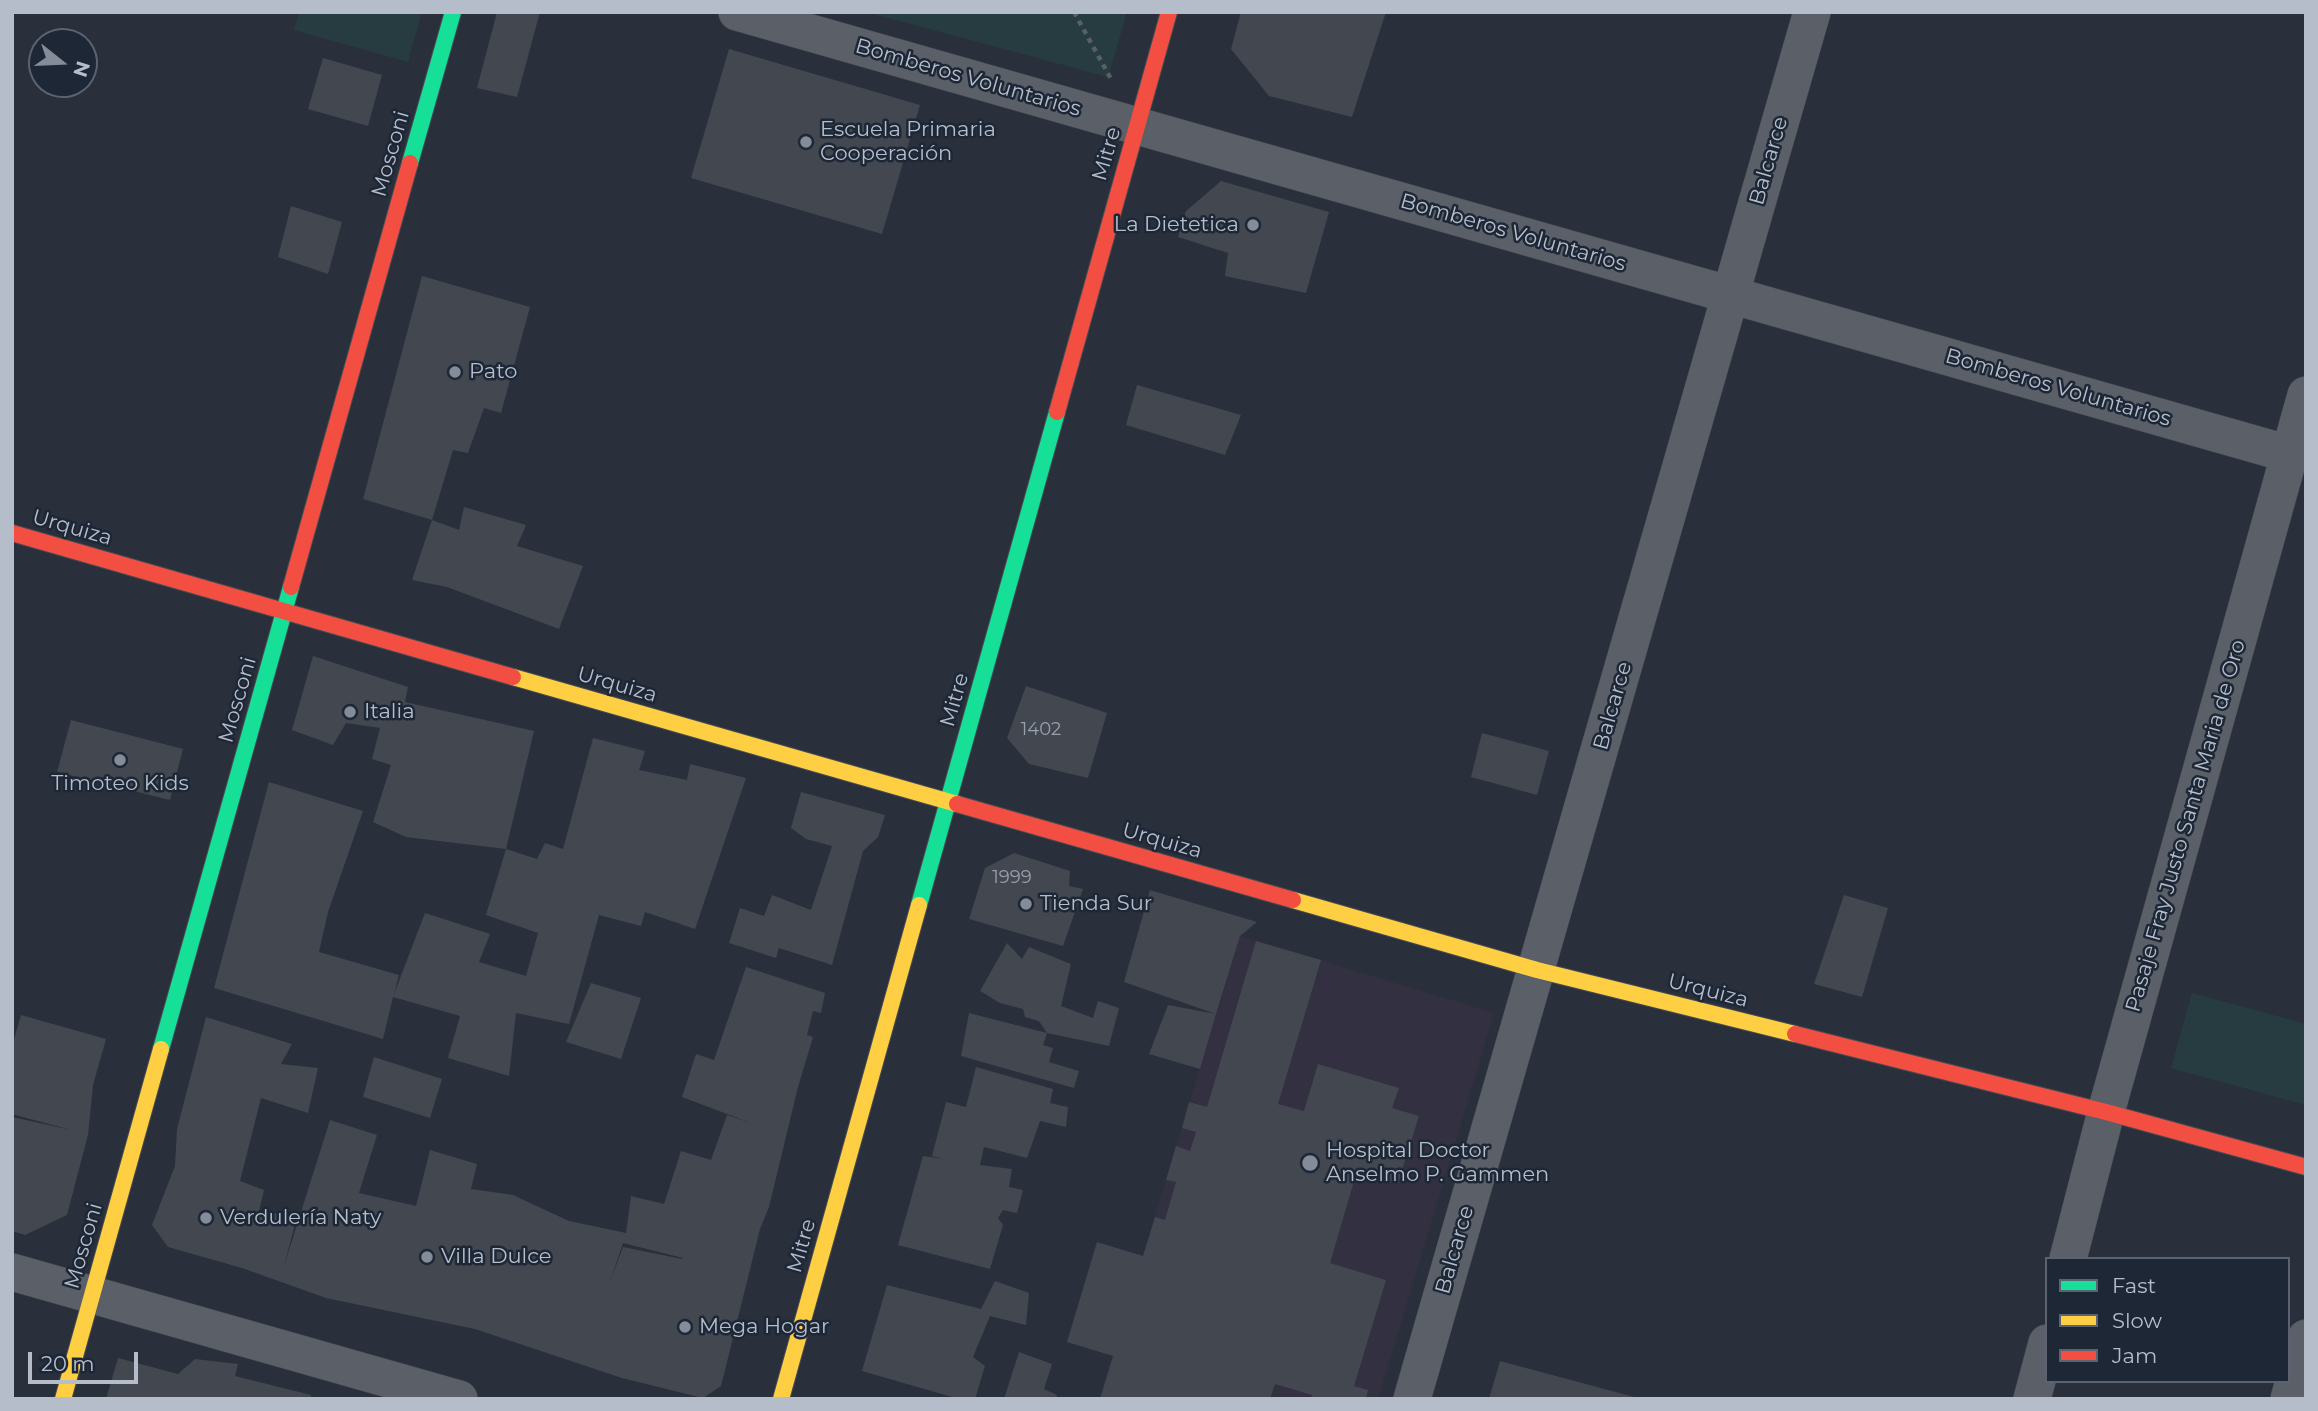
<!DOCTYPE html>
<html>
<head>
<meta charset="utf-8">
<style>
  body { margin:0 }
  #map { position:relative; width:2318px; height:1411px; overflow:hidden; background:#2a303b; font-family:Montserrat,sans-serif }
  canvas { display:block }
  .frame { position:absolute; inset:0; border:14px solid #b5bdcb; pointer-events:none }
  .legend { position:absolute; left:2045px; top:1257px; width:245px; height:126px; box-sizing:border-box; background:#1d2736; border:2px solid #5a6372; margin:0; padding:9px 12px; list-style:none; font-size:21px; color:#b5bdcb }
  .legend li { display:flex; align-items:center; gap:14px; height:35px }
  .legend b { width:35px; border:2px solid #5a6372 }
  .north { position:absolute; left:28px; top:28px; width:70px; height:70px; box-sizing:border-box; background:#1d2736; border:2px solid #5a6372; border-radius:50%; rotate:108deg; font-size:19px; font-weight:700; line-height:28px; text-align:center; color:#b5bdcb }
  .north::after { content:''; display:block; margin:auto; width:24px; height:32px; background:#848c99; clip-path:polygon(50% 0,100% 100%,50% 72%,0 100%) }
  .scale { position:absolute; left:28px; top:1352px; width:110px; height:32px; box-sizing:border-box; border:4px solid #b5bdcb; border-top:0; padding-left:9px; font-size:21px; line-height:24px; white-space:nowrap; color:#b5bdcb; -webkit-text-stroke:5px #1d2736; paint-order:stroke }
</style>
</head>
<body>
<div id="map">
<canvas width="2318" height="1411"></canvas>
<div class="frame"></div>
<ul class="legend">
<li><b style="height:9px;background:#16e098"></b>Fast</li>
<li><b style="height:9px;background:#ffcf43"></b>Slow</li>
<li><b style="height:9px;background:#f24e42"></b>Jam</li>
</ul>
<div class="north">N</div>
<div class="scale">20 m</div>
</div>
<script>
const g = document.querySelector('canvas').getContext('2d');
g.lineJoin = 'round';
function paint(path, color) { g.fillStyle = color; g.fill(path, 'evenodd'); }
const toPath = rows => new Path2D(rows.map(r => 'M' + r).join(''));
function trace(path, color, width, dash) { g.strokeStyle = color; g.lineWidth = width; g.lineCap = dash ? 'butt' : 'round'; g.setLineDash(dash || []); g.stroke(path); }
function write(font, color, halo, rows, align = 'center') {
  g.font = font + ' Montserrat,sans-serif'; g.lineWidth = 5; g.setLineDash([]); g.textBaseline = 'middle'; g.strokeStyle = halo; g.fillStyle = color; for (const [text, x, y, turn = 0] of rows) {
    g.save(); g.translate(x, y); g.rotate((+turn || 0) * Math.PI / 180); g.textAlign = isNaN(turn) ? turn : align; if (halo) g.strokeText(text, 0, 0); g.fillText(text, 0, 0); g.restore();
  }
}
const medical = toPath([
  [1240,936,1494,1013,1378,1399,1100,1399,1113,1356,1067,1342,1097,1242,1143,1256]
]);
const green = toPath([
  [299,12,422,12,408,62,294,30],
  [866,12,1127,12,1108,77],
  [2192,993,2306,1024,2306,1105,2171,1068]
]);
const building = toPath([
  [497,12,540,12,517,97,477,88],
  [1241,12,1386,12,1352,117,1269,96,1231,49],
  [729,49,920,105,882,234,691,178],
  [323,58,382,75,368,126,308,109],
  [1221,181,1329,212,1306,293,1225,276,1228,253,1178,237,1186,211],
  [291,206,342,222,328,274,278,257],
  [422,276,530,307,501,413,484,408,468,453,453,450,432,520,459,530,464,507,526,525,517,546,583,566,559,629,447,587,412,580,432,520,363,499],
  [1137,385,1241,415,1225,455,1126,425],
  [313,656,408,687,405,702,534,731,506,849,406,837,373,822,391,765,372,759,380,728,346,723,333,745,292,730],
  [1026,686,1107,713,1088,778,1029,764,1007,738],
  [71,720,183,749,170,800,57,772],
  [1482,733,1549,751,1537,795,1471,777],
  [593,738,645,751,639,770,687,780,690,764,746,778,695,929,645,912,641,926,599,915,569,1024,516,1013,509,1076,448,1058,460,1016,393,997,383,1039,214,988,269,782,363,811,328,912,319,952,399,975,394,994,425,913,490,934,479,962,526,976,538,933,486,915,506,849,537,859,545,843,563,849],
  [801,792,885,815,878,837,863,851,832,965,779,948,776,958,729,943,740,908,764,916,772,895,811,910,832,846,806,839,791,828],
  [1014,853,1070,871,1069,886,1083,889,1063,946,969,919,985,868],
  [1150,890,1257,922,1240,936,1216,1014,1200,1069,1149,1054,1168,1005,1216,1014,1124,982],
  [1844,895,1888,908,1862,997,1814,984],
  [1256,941,1321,960,1278,1104,1304,1111,1318,1064,1399,1088,1392,1108,1419,1116,1398,1183,1357,1171,1330,1263,1386,1280,1354,1386,1368,1390,1366,1399,1311,1399,1312,1395,1275,1384,1270,1399,1100,1399,1113,1356,1067,1342,1097,1242,1143,1256,1155,1217,1165,1220,1176,1182,1166,1180,1176,1146,1190,1151,1196,1132,1182,1128,1189,1102,1207,1107],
  [1007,943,1022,959,1029,947,1071,964,1061,1006,1093,1018,1098,1001,1119,1008,1109,1046,1047,1033,1043,1045,1053,1048,1049,1062,1079,1071,1074,1088,961,1056,969,1013,1047,1033,1039,1021,1025,1017,1023,1009,1000,1003,980,991],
  [746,967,825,993,821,1013,813,1011,807,1035,813,1037,798,1087,769,1207,760,1229,721,1386,703,1398,622,1378,475,1329,326,1298,242,1268,168,1247,152,1225,175,1166,177,1129,206,1017,292,1044,281,1064,318,1068,308,1113,261,1098,240,1181,264,1190,259,1211,297,1217,284,1266,330,1120,377,1135,359,1193,416,1206,430,1150,477,1164,471,1189,513,1195,569,1221,626,1233,631,1196,664,1204,681,1151,711,1160,727,1115,751,1123,682,1097,696,1054,714,1060],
  [623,1243,683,1258,682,1259,623,1247,610,1282],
  [591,983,641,998,621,1059,566,1042],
  [21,1015,106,1039,93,1085,88,1135,67,1215,25,1235,12,1231,12,1117,71,1130,12,1114,12,1046],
  [374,1057,442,1079,430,1118,363,1097],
  [976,1067,1053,1089,1050,1103,1068,1107,1066,1127,1040,1121,1027,1158,984,1147,980,1165,1012,1169,1009,1187,1023,1190,1017,1213,1003,1210,998,1218,1003,1225,990,1269,898,1245,923,1156,944,1159,932,1156,946,1102,966,1107],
  [995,1281,1029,1293,1026,1325,990,1316,973,1357,985,1366,975,1399,959,1399,862,1371,887,1285,981,1309],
  [1019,1352,1052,1364,1044,1389,1057,1395,1056,1399,1004,1399],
  [118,1358,178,1374,195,1359,238,1364,235,1376,311,1395,311,1399,106,1399],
  [1500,1361,1638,1398,1638,1399,1489,1399]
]);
const path = toPath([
  [1074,12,1111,79]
]);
const street = toPath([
  [737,12,2289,454],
  [2068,1259,2106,1112,2306,395],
  [12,1272,459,1399],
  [1412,1399,1812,12],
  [2032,1399,2047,1343],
  [2289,1399,2306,1338]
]);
const fast = toPath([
  [410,163,453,12],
  [919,905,1057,412],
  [161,1049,291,587]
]);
const slow = toPath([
  [513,677,957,804],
  [1293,900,1537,970,1795,1034],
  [63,1399,161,1049],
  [781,1399,919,905]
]);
const jam = toPath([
  [1057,412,1169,12],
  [12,533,513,677],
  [291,587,410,163],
  [957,804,1293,900],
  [1795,1034,2106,1112,2306,1167]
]);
const markers = [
  [806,142,7,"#848c99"],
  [1253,225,7,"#848c99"],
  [455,372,7,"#848c99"],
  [350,712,7,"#848c99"],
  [120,760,7,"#848c99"],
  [1026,904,7,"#848c99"],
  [1310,1163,9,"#848c99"],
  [206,1218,7,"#848c99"],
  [427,1257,7,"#848c99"],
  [685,1327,7,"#848c99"]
];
const numberNames = [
  ["1402",1041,730],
  ["1999",1012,878]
];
const streetNames = [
  ["Bomberos Voluntarios",968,78,16],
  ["Mosconi",391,154,-74],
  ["Mitre",1107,154,-74],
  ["Balcarce",1769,161,-74],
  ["Bomberos Voluntarios",1513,233,16],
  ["Bomberos Voluntarios",2058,388,16],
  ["Urquiza",72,528,16],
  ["Urquiza",617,685,16],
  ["Mosconi",238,700,-74],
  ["Mitre",955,700,-74],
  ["Balcarce",1613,706,-74],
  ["Pasaje Fray Justo Santa Maria de Oro",2186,826,-74],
  ["Urquiza",1162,841,16],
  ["Urquiza",1708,991,14],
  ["Mosconi",84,1246,-74],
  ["Mitre",802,1246,-74],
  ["Balcarce",1455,1250,-74]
];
const poiNames = [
  ["Escuela Primaria",820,130],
  ["Cooperación",820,154],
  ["La Dietetica",1239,225,"right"],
  ["Pato",469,372],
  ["Italia",364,712],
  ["Timoteo Kids",120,784,"center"],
  ["Tienda Sur",1040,904],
  ["Hospital Doctor",1326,1151],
  ["Anselmo P. Gammen",1326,1175],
  ["Verdulería Naty",220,1218],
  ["Villa Dulce",441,1257],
  ["Mega Hogar",699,1327]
];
paint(medical, '#333141');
paint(green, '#273c41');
paint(building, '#424750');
trace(street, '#474b53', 38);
trace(fast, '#474b53', 18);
trace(slow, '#474b53', 18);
trace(jam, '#474b53', 18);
trace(path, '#585f65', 4.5, [5, 5]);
trace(street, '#5b6068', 37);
trace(fast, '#16e098', 16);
trace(slow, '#ffcf43', 16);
trace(jam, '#f24e42', 16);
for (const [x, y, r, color] of markers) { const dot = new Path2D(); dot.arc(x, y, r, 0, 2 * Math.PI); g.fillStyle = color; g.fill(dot); trace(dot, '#1d2736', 2.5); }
write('18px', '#98a0ac', null, numberNames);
write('21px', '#b5bdcb', '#1d2736', streetNames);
write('21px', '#b5bdcb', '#1d2736', poiNames, 'left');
</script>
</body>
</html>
